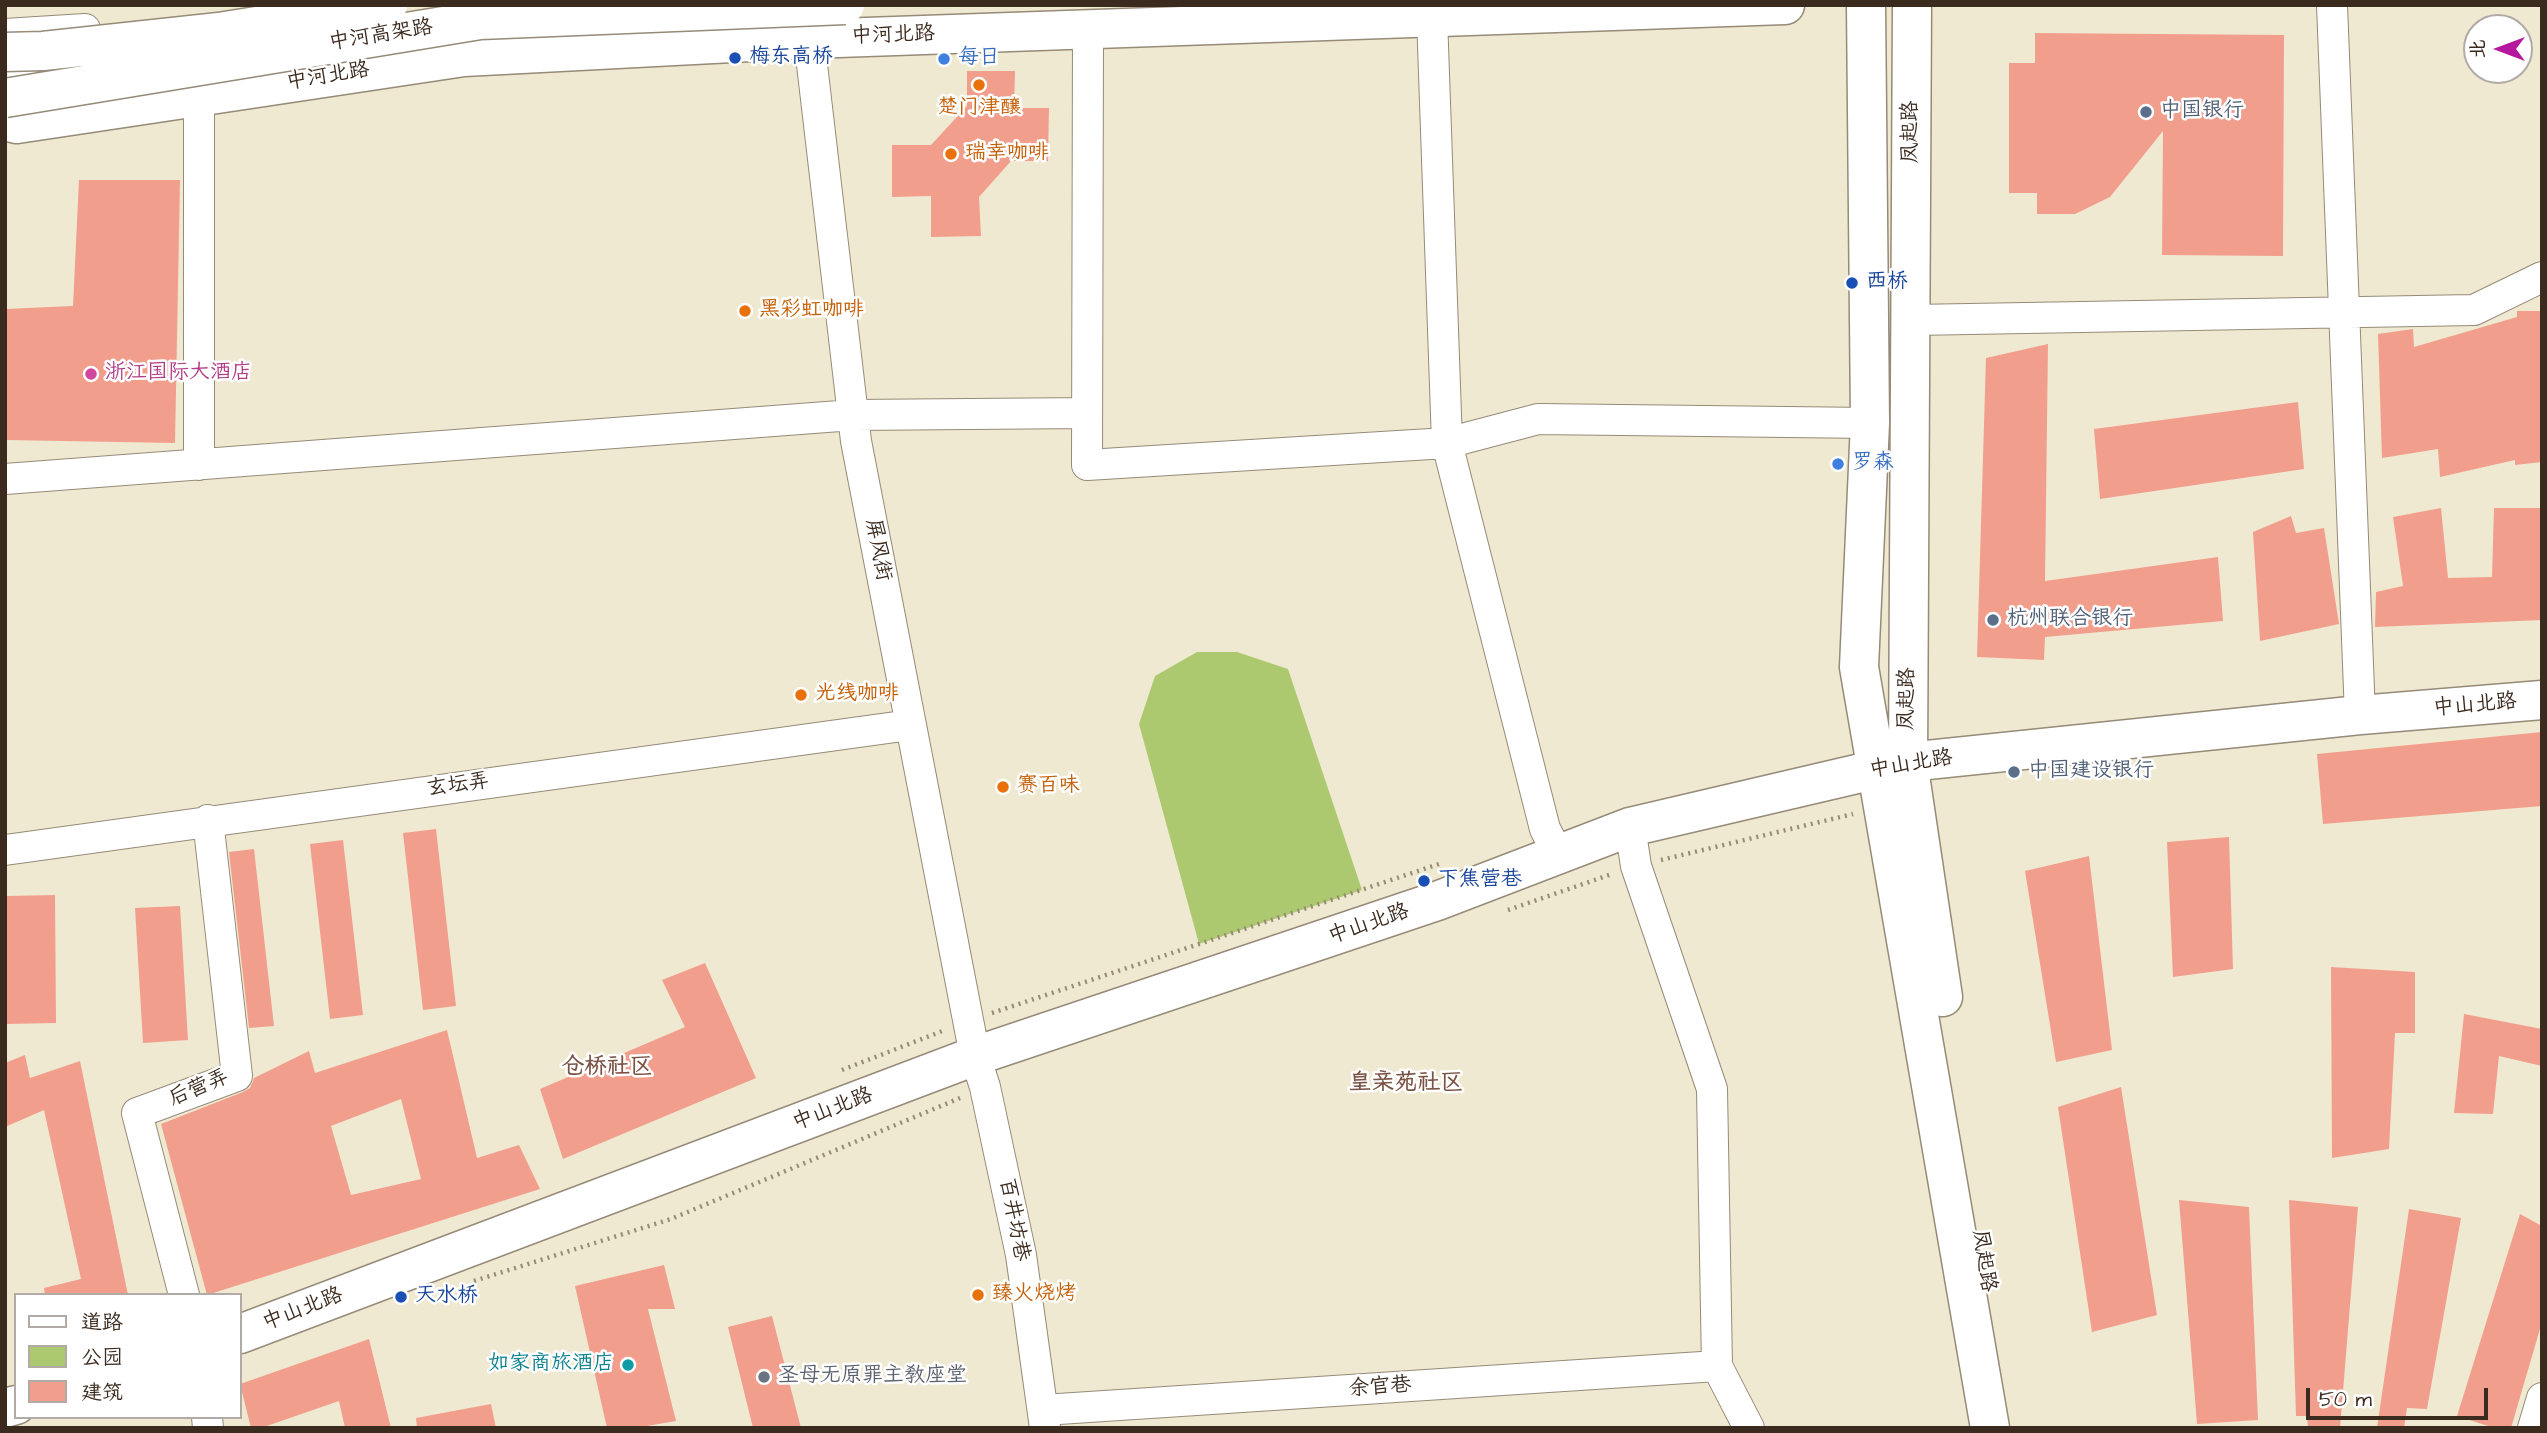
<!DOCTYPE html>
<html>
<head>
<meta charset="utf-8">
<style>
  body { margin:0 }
  #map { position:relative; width:2547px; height:1433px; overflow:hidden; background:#f0e9d1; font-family:"Architects Daughter","LXGW WenKai TC",sans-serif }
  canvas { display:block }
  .frame { position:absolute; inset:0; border:7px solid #3b2a1e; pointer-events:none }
  .legend { position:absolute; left:14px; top:1293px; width:228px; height:126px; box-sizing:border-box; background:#fff; border:2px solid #b1aaa5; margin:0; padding:9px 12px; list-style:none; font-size:21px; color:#3b2a1e }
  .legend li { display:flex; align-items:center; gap:14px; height:35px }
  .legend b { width:35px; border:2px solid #b1aaa5 }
  .north { position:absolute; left:2463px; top:14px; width:70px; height:70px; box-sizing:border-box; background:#fff; border:2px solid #b1aaa5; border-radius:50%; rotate:270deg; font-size:19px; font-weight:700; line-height:28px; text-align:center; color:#3b2a1e }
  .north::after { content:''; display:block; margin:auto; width:24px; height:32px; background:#b5179e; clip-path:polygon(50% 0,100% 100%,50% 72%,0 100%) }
  .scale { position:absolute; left:2306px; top:1388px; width:182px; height:32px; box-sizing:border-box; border:4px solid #3b2a1e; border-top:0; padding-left:9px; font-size:21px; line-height:24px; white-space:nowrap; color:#3b2a1e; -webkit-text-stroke:5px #fff; paint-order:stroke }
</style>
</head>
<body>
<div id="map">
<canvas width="2547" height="1433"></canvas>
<div class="frame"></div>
<ul class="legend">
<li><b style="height:9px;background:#fff"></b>道路</li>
<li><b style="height:19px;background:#acc970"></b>公园</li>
<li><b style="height:19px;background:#f29e8d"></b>建筑</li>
</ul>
<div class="north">北</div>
<div class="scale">50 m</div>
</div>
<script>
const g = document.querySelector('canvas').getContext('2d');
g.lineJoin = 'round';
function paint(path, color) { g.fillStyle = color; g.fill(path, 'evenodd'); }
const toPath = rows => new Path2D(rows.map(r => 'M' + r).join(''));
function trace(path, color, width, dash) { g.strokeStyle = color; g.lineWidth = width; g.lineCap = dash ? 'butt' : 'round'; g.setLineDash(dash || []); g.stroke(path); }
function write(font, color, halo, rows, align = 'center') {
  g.font = font + ' "Architects Daughter","LXGW WenKai TC",sans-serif'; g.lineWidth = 5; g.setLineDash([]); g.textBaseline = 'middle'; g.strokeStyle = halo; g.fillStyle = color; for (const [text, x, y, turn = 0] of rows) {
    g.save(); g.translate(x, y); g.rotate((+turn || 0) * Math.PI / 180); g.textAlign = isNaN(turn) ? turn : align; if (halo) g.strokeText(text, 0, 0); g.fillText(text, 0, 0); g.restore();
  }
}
const green = toPath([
  [1197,652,1237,652,1288,669,1362,890,1199,944,1139,724,1155,676]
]);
const building = toPath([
  [2035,33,2284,35,2283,256,2162,255,2163,131,2110,197,2075,214,2037,214,2037,193,2009,193,2009,63,2035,63],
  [967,71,1015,71,1014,108,1049,108,1048,161,1011,161,979,197,981,236,931,237,931,196,892,197,892,145,931,145,967,106],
  [79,180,180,180,175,443,5,440,5,309,73,306],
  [2517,311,2542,311,2542,462,2515,465,2515,460,2440,477,2438,449,2382,458,2378,334,2413,329,2414,347,2517,317],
  [2048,344,2045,581,2218,557,2223,621,2045,637,2044,660,1977,657,1986,358],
  [2298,402,2304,469,2100,499,2094,429],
  [2441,508,2448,578,2492,577,2494,508,2540,508,2542,620,2375,627,2376,592,2403,586,2393,517],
  [2291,516,2296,533,2324,528,2339,624,2260,641,2253,532],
  [2542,732,2542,806,2323,824,2317,754],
  [436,829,456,1006,423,1010,403,833],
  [2229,837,2233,969,2173,977,2167,842],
  [343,840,363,1015,330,1019,310,844],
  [254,849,274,1026,249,1028,229,852],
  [2089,856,2112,1050,2056,1062,2025,871],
  [55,895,56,1023,5,1024,5,896],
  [180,906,188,1040,143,1043,135,908],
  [705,963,756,1078,563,1159,540,1089,685,1027,662,980],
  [2331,967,2415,972,2415,1033,2395,1033,2389,1149,2332,1158],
  [2464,1014,2542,1029,2542,1066,2499,1056,2493,1114,2454,1113],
  [447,1030,477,1158,519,1145,540,1189,207,1295,161,1124,243,1092,250,1088,254,1078,309,1051,315,1073],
  [401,1099,421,1179,351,1195,331,1126],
  [25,1055,30,1078,80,1061,128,1295,45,1295,44,1288,81,1279,44,1110,5,1127,5,1063],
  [2121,1087,2157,1315,2092,1332,2058,1107],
  [2179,1200,2249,1207,2258,1420,2197,1424],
  [2289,1200,2358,1207,2340,1428,2308,1428,2307,1416,2296,1416],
  [2409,1209,2461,1218,2427,1409,2407,1408,2404,1428,2377,1428],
  [2520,1214,2542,1226,2542,1322,2511,1428,2494,1428,2457,1416],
  [664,1265,675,1309,648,1309,676,1421,635,1428,607,1428,575,1286],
  [772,1316,801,1428,753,1428,728,1327],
  [369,1339,391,1428,345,1428,339,1401,261,1428,251,1428,240,1384],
  [491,1404,496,1428,417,1428,416,1418]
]);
const path = toPath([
  [1661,860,1853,814],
  [1508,910,1612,874],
  [992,1013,1439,864],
  [842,1070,945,1030],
  [474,1281,671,1219,960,1098]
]);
const minor = toPath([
  [2332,5,2360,715],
  [1432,17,1447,443,1545,829,1558,854],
  [1088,29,1087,465,1447,443,1538,419,1870,423],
  [5,34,85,29],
  [809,39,856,441,975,1056,985,1087,1021,1255,1045,1428],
  [199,97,199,465],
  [1913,320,2474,310,2542,277],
  [5,479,853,415,1087,413],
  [1630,827,1636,866,1712,1089,1717,1366,1749,1428],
  [5,850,910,725],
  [184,1295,137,1113,237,1076,208,820],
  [1043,1410,1717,1366],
  [207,1417,208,1428],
  [2533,1428,2542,1398]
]);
const major = toPath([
  [1866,5,1870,423,1859,667,1990,1428],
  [1912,5,1908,762,1943,997],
  [5,72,37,71,91,54],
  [5,121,17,124,464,57,809,39,1785,5],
  [240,1334,975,1056,1437,901,1630,827,1908,762,2360,715,2542,700],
  [5,1408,16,1405]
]);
const highwayBridge = toPath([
  [5,52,43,51,219,32,388,5],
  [5,98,480,20,845,5]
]);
const markers = [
  [735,58,7,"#1a4fb4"],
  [944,59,7,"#3f7fe0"],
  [979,85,7,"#e8710a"],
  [2146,112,7,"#5c6f8a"],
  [951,154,7,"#e8710a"],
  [1852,283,7,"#1a4fb4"],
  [745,311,7,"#e8710a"],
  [91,374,7,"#d1479c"],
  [1838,464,7,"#3f7fe0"],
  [1993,620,7,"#5c6f8a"],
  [801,695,7,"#e8710a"],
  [2014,772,7,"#5c6f8a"],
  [1003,787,7,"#e8710a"],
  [1424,881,7,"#1a4fb4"],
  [978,1295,7,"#e8710a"],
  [401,1297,7,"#1a4fb4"],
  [628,1365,7,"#0f9aa8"],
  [764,1377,7,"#6b7280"]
];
const streetNames = [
  ["中河高架路",381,36,-9],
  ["中河北路",893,36,-2],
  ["中河北路",328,77,-9],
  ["凤起路",1912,132,-90],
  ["屏风街",877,550,79],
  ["凤起路",1908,699,-89],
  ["中山北路",2475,706,-5],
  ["中山北路",1911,765,-9],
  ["玄坛弄",458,786,-8],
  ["中山北路",1369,925,-19],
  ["后营弄",199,1089,-23],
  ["中山北路",833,1110,-21],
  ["百井坊巷",1013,1220,79],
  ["凤起路",1983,1261,81],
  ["中山北路",303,1310,-21],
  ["余官巷",1380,1388,-4]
];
const transitNames = [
  ["梅东高桥",749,58],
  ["西桥",1866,283],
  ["下焦营巷",1438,881],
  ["天水桥",415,1297]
];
const shopNames = [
  ["每日",958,59],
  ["罗森",1852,464]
];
const foodNames = [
  ["楚门津醸",979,109,"center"],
  ["瑞幸咖啡",965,154],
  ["黑彩虹咖啡",759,311],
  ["光线咖啡",815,695],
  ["赛百味",1017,787],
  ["臻火烧烤",992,1295]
];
const serviceNames = [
  ["中国银行",2160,112],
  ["杭州联合银行",2007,620],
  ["中国建设银行",2028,772]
];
const hotelNames = [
  ["浙江国际大酒店",105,374]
];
const cultureNames = [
  ["如家商旅酒店",614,1365]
];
const worshipNames = [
  ["圣母无原罪主教座堂",778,1377]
];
const neighbourhoodNames = [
  ["仓桥社区",607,1068],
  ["皇亲苑社区",1406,1084]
];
paint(green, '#acc970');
paint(building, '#f29e8d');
trace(minor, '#968a78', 32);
trace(major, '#968a78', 41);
trace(path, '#968a78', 4.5, [2, 5]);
trace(minor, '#fff', 30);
trace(major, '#fff', 38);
trace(highwayBridge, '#968a78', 41, []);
trace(highwayBridge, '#fff', 38);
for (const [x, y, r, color] of markers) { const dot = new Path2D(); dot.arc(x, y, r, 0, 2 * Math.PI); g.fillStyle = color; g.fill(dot); trace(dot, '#fff', 2.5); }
write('21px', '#3b2a1e', '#fff', streetNames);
write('21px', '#164399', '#fff', transitNames, 'left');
write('21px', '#366cbe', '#fff', shopNames, 'left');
write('21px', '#c56008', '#fff', foodNames, 'left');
write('21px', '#4e5e75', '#fff', serviceNames, 'left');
write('21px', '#b23c85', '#fff', hotelNames, 'left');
write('21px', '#0d838f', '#fff', cultureNames, 'right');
write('21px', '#5b616d', '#fff', worshipNames, 'left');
write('bold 23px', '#7b5345', '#fff', neighbourhoodNames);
</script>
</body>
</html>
